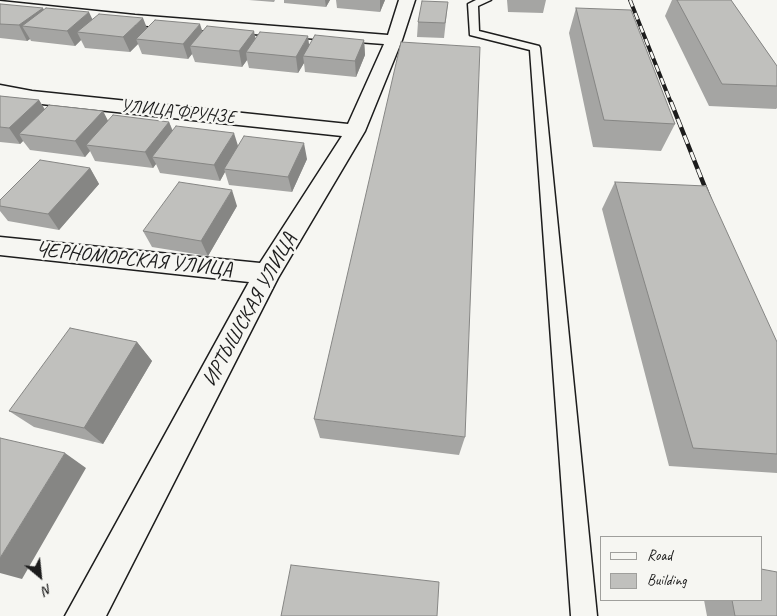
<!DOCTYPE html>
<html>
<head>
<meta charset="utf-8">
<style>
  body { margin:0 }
  #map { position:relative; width:777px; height:616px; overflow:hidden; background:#f6f6f2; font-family:Caveat,sans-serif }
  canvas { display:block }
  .legend { position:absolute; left:600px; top:536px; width:162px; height:65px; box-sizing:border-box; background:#f6f6f2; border:1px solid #9f9f9c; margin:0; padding:6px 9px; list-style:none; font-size:15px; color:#1c1c1c }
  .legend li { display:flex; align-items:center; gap:10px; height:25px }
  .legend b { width:25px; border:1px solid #9f9f9c }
  .north { position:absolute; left:15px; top:551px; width:50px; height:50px; -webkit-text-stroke:4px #f6f6f2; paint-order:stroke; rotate:152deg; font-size:14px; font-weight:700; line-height:20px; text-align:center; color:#1c1c1c }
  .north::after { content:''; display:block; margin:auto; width:18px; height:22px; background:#1c1c1c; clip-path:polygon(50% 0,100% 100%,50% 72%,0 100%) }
</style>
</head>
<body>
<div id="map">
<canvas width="777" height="616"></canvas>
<ul class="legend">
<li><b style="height:6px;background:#f6f6f2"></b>Road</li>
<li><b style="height:14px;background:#c0c0bd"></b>Building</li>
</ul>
<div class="north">N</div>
</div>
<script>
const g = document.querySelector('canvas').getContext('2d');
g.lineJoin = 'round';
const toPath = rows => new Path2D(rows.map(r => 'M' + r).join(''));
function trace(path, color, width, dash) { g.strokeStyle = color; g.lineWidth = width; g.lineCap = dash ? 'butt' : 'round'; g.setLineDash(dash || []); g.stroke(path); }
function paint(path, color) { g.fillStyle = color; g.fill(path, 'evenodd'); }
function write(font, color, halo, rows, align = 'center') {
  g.font = font + ' Caveat,sans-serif'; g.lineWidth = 5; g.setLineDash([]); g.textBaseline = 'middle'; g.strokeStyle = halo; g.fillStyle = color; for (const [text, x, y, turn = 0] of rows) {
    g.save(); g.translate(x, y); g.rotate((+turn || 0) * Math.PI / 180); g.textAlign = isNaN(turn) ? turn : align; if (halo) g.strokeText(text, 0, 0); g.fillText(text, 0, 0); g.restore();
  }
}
const lane = toPath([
  [476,0,491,0,478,6,479,31,539,46,540,48,597,616,571,616,530,50,470,35,468,4,476,0]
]);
const street = toPath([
  [399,0,415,0,402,40,365,131,278,278,106,616,65,616,249,282,0,255,0,237,260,263,342,136,32,103,0,97,0,85,32,91,348,124,384,44,135,25,0,11,0,1,135,15,388,35,399,0]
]);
const railFar1 = toPath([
  [630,0,671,103]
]);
const rail = toPath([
  [671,102,710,200]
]);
const wall = toPath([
  [249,0,275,0,274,2],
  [284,0,330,0,326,7,284,3],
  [336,0,385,0,380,12,337,8],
  [507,0,546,0,543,13,508,12],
  [672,0,731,0,777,66,777,108,776,109,709,106,665,16],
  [448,2,444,38,417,37,418,22],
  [0,4,44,10,92,20,147,28,202,31,309,46,364,40,365,55,356,77,305,72,304,63,298,73,249,68,247,60,242,67,195,62,192,54,188,59,142,54,138,44,130,52,85,48,81,40,75,46,31,41,30,39,27,41,0,38],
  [576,8,675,124,661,151,593,147,569,33],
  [0,96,39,100,44,109,103,111,108,121,169,122,173,131,238,146,307,159,292,192,229,185,225,172,220,181,160,173,156,164,153,168,95,161,90,151,85,157,30,150,23,141,20,144,0,142],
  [90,168,99,184,59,230,8,221,0,211,0,200],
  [615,182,777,342,777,473,669,466,602,209],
  [237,206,208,256,152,247,143,231],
  [137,342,152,361,103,444,34,427,9,411],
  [314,419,465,437,459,455,320,438],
  [704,600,761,600,777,616,707,616]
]);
const shadedWall = toPath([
  [325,0,330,0,326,7],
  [380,0,385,0,380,12],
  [43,8,51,22,22,26,30,39,27,41,19,25],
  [89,12,96,27,77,32,81,40,75,46,67,31],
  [143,18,149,33,136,39,138,44,130,52,123,37],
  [200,24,205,39,190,46,192,54,188,59,183,44],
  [254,31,257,46,246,52,247,60,242,67,239,51],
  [308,36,310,52,303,56,304,63,298,73,296,57],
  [364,40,365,55,356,77,355,61],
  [39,100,49,116,19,134,23,141,20,144,9,128],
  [103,111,111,127,86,145,90,151,85,157,75,141],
  [169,122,175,138,152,157,156,164,153,168,145,152],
  [234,133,239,149,224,169,225,172,220,181,214,165],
  [304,143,307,159,292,192,288,177],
  [90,168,99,184,59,230,48,214],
  [232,190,237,206,208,256,201,241],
  [137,342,152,361,103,444,84,428],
  [65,453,86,468,22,579,0,573,0,558]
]);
const building = toPath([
  [677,0,731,0,777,66,777,86,722,84,677,0],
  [422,1,448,2,445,23,418,22,422,1],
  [0,4,1,4,43,8,19,25,0,24,0,4],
  [46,8,89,12,67,31,22,26,46,8],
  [576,8,631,10,675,124,604,120,576,8],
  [99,14,143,18,123,37,77,32,99,14],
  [155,20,200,24,183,44,136,39,155,20],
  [207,26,254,31,239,51,190,46,207,26],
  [260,32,308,36,296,57,246,52,260,32],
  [315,35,364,40,355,61,303,56,315,35],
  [401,42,480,47,465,437,314,419,401,42],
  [0,96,39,100,9,128,0,127,0,96],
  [49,105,103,111,75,141,19,134,49,105],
  [113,115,169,122,145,152,86,145,113,115],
  [176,126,234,133,214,165,152,157,176,126],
  [244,136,304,143,288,177,224,169,244,136],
  [40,160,90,168,48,214,0,206,0,200,40,160],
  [179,182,232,190,201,241,143,231,179,182],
  [615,182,706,186,777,342,777,454,693,448,615,182],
  [70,328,137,342,84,428,9,411,70,328],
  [0,438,65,453,0,558,0,438],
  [291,565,439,582,437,616,281,616,291,565],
  [761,569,777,572,777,616,735,616,732,600,761,600,761,569]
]);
const farStreetnames = [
  ["УЛИЦА ФРУНЗЕ",178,112,6]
];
const streetNames = [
  ["ЧЕРНОМОРСКАЯ УЛИЦА",134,260,6],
  ["ИРТЫШСКАЯ УЛИЦА",250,310,-61]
];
trace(lane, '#1c1c1c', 3);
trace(street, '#1c1c1c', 3);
paint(lane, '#f6f6f2');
paint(street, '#f6f6f2');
trace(railFar1, '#1c1c1c', 4);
trace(rail, '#1c1c1c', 4.5);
trace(railFar1, '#f6f6f2', 2.5, [7]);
trace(rail, '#f6f6f2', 3, [9]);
paint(wall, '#a5a5a3');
paint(shadedWall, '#868684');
paint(building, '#c0c0bd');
trace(building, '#868684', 1);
write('18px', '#1c1c1c', '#f6f6f2', farStreetnames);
write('21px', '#1c1c1c', '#f6f6f2', streetNames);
</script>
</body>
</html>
